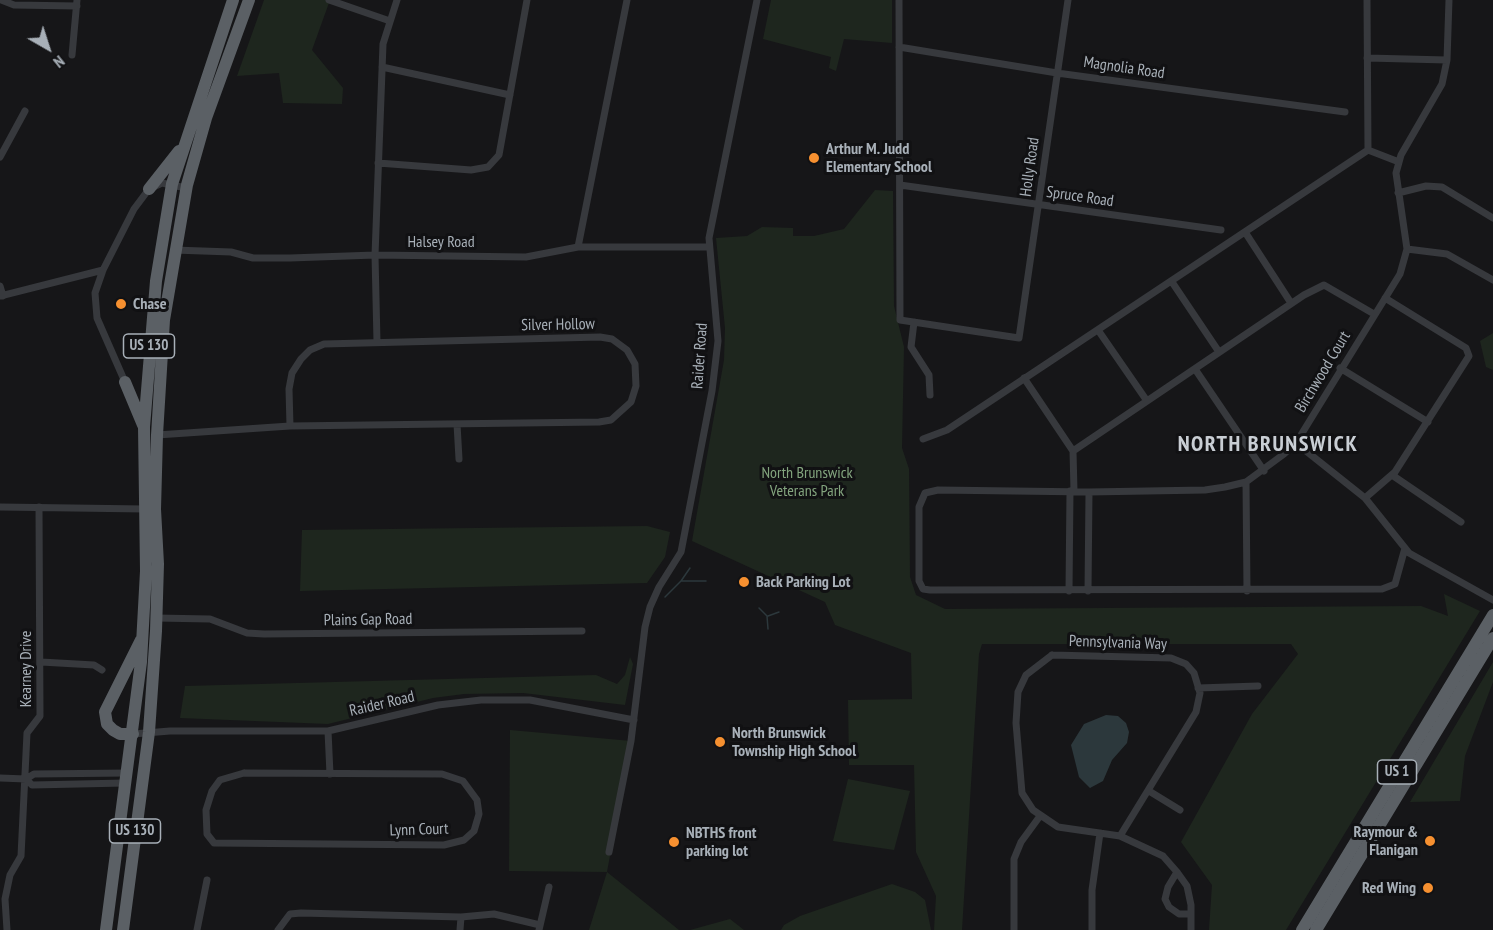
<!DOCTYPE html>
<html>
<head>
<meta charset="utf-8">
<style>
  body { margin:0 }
  #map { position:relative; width:1493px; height:930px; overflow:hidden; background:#161618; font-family:"PT Sans Narrow",sans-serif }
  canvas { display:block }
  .north { position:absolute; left:18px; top:18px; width:60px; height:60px; -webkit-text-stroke:4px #111113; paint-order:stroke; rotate:141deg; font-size:16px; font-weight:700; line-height:24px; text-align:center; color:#a8b0b8 }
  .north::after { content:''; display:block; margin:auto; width:21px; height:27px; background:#a8b0b8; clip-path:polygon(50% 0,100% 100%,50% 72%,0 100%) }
</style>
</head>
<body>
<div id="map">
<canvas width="1493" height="930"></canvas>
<div class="north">N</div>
</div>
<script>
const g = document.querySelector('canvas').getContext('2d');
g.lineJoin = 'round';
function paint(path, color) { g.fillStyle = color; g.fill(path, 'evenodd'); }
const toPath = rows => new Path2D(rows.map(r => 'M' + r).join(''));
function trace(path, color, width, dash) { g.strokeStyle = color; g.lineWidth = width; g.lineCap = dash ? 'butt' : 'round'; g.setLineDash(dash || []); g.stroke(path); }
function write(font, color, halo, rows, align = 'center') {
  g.font = font + ' "PT Sans Narrow",sans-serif'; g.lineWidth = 6; g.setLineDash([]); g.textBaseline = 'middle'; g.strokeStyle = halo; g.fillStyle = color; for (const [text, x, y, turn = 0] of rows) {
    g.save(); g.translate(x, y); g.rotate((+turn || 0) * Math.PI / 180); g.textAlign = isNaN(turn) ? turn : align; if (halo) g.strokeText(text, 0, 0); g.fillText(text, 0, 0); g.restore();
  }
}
const green = toPath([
  [264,0,330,0,312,50,343,88,342,104,283,103,279,73,237,76],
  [771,0,892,0,892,43,844,39,836,71,829,68,831,57,763,39],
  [875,190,893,191,894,306,904,347,902,448,909,469,910,577,916,595,945,609,1421,606,1448,616,1444,594,1480,611,1286,930,1209,930,1212,885,1181,842,1252,714,1298,654,1291,644,982,644,979,654,962,930,934,930,936,896,916,852,914,765,849,765,848,700,912,699,911,653,835,625,825,602,692,541,724,360,725,328,716,238,747,236,762,227,793,228,793,236,814,236,844,229],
  [1493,333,1493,370,1486,367,1480,341],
  [647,526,670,532,665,557,647,583,300,591,302,530],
  [630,657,633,664,625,705,523,693,464,694,433,698,328,724,180,718,185,686,596,675,617,684,625,675],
  [1493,662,1493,682,1465,756,1460,801,1410,802],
  [510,730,631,741,607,872,679,930,589,930,607,872,509,871],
  [848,779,910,791,894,850,833,841],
  [892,884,915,892,925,900,931,930,781,930,784,925,800,916],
  [730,919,744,930,690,930]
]);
const water = toPath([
  [1106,715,1118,716,1126,723,1129,732,1127,743,1112,760,1103,781,1090,788,1079,777,1071,745,1084,724]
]);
const stream = toPath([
  [681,581,690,568],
  [665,597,681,581,706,581],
  [759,608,767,616,768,629],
  [768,616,779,612]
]);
const minor = toPath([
  [1,0,14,5,77,6],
  [329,0,390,21],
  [899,0,900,320,1019,338,1068,0],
  [1367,0,1368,150,1399,162],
  [899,47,1057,73,1345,112],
  [72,55,77,0],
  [1367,58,1447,60],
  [382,67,510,95],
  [0,157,25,111],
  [378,163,471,170,488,167,499,155,527,0],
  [900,185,1221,230],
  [1398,193,1426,186,1442,187,1493,218],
  [1245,232,1291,303],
  [578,247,627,0],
  [1407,249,1447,254,1493,280],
  [174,250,231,252,253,258,290,258,375,255,526,257,578,247,708,247],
  [1172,282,1219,352],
  [0,286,3,296],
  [0,296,103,270],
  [914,322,911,347,929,375,930,395],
  [1098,330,1147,401],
  [377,342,375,255,383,44,397,0],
  [1340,368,1428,422],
  [1195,369,1264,471],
  [1024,378,1073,451],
  [125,382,97,318,95,293,103,270,134,209,149,189,162,183,186,188],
  [457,424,459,459],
  [157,435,290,426,599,422,611,420,631,402,636,386,635,364,627,350,612,339,600,337,324,344,310,350,301,359,292,373,289,389,290,426],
  [923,439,947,430,1368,150],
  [1296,443,1365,498,1409,553,1493,600],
  [1392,475,1461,522],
  [1246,482,1247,591],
  [1074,491,1073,451,1304,295,1324,285,1374,314],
  [1365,498,1395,472,1469,356,1466,348,1385,298],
  [0,507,145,509],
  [1405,548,1395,584,1382,589,930,590,923,589,919,581,919,507,925,493,938,490,1089,492,1205,490,1225,487,1246,482,1284,454,1296,443,1400,274,1407,249,1396,173,1401,155,1442,84,1447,60,1449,0],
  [1069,591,1070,491],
  [1088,591,1089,492],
  [156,618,210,619,247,633,264,634,582,631],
  [1052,655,1171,658,1186,664,1194,673,1200,693,1196,712,1120,836,1058,827,1033,810,1022,793,1016,723,1018,692,1026,675,1052,655],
  [41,662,94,665,102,670],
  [1198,688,1258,686],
  [328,731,330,774],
  [133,734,170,731,328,731,438,705,481,700,530,700,634,720],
  [244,773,442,774,463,781,477,800,479,814,474,831,464,840,444,845,214,843,207,834,206,810,212,791,220,780,244,773],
  [0,778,26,779,34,774,127,773],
  [26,779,32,785,125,783],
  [1149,791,1180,810],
  [1120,836,1163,856,1177,872,1187,886,1191,905,1191,930],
  [609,852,631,741,645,627,650,607,659,587,681,552,712,391,718,341,709,238,757,0],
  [1177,872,1168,887,1165,899,1169,907,1179,914,1191,914],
  [7,930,5,899,10,875,21,856,27,733,40,716,39,507],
  [197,930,207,880],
  [278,930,290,914,301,913,461,917,494,914,540,925],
  [460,930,461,917],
  [539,930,549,887],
  [1014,930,1014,859,1021,842,1040,816],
  [1092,930,1092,890,1100,833]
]);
const trunk = toPath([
  [149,189,179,151],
  [125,382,143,425],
  [133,734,120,734,113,730,107,724,105,712,141,640],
  [106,930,141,662,146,571,144,427,156,281,172,184,233,0],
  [123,930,149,732,156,631,158,564,155,509,157,435,164,320,187,185,206,118,249,0],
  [1302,930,1493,615],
  [1316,930,1493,638]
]);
const markers = [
  [814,158,6,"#f69030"],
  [121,304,6,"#f69030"],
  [744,582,6,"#f69030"],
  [720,742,6,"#f69030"],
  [1430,841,6,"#f69030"],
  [674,842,6,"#f69030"],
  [1428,888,6,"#f69030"]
];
const shields = [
  [149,346,51],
  [1397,772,39],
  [135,831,51]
];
const shieldNames = [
  ["US 130",149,346],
  ["US 1",1397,772],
  ["US 130",135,831]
];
const streetNames = [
  ["Magnolia Road",1124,68,8],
  ["Holly Road",1030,167,-82],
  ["Spruce Road",1080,197,8],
  ["Halsey Road",441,242],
  ["Silver Hollow",558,325,-1],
  ["Raider Road",700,356,-86],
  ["Birchwood Court",1323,372,-59],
  ["Plains Gap Road",368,620,-1],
  ["Pennsylvania Way",1118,643,2],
  ["Kearney Drive",26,669,-90],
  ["Raider Road",382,704,-13],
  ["Lynn Court",419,830,-2]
];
const poiNames = [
  ["Arthur M. Judd",826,149],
  ["Elementary School",826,167],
  ["Chase",133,304],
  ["Back Parking Lot",756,582],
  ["North Brunswick",732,733],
  ["Township High School",732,751],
  ["Raymour &",1418,832,"right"],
  ["Flanigan",1418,850,"right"],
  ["NBTHS front",686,833],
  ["parking lot",686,851],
  ["Red Wing",1416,888,"right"]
];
const parkNames = [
  ["North Brunswick",807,473],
  ["Veterans Park",807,491]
];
const districtNames = [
  ["NORTH BRUNSWICK",1268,445]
];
paint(green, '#1e261e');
paint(water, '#2c383c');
trace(stream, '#2c383c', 1.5);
trace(minor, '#37393d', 7);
trace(trunk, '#5b6065', 12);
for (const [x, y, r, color] of markers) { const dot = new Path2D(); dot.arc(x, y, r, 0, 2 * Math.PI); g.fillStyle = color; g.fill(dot); trace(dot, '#111113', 2); }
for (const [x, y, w] of shields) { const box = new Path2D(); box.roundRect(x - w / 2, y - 12, w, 24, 4.5); g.fillStyle = '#111113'; g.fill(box); trace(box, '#a8b0b8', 1.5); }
write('bold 15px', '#a8b0b8', null, shieldNames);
write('16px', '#a8b0b8', '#111113', streetNames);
write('bold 16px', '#a8b0b8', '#111113', poiNames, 'left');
write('16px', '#83a47e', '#111113', parkNames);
g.letterSpacing = '1.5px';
write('bold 22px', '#c9ced4', '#111113', districtNames);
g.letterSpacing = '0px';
</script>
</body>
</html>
